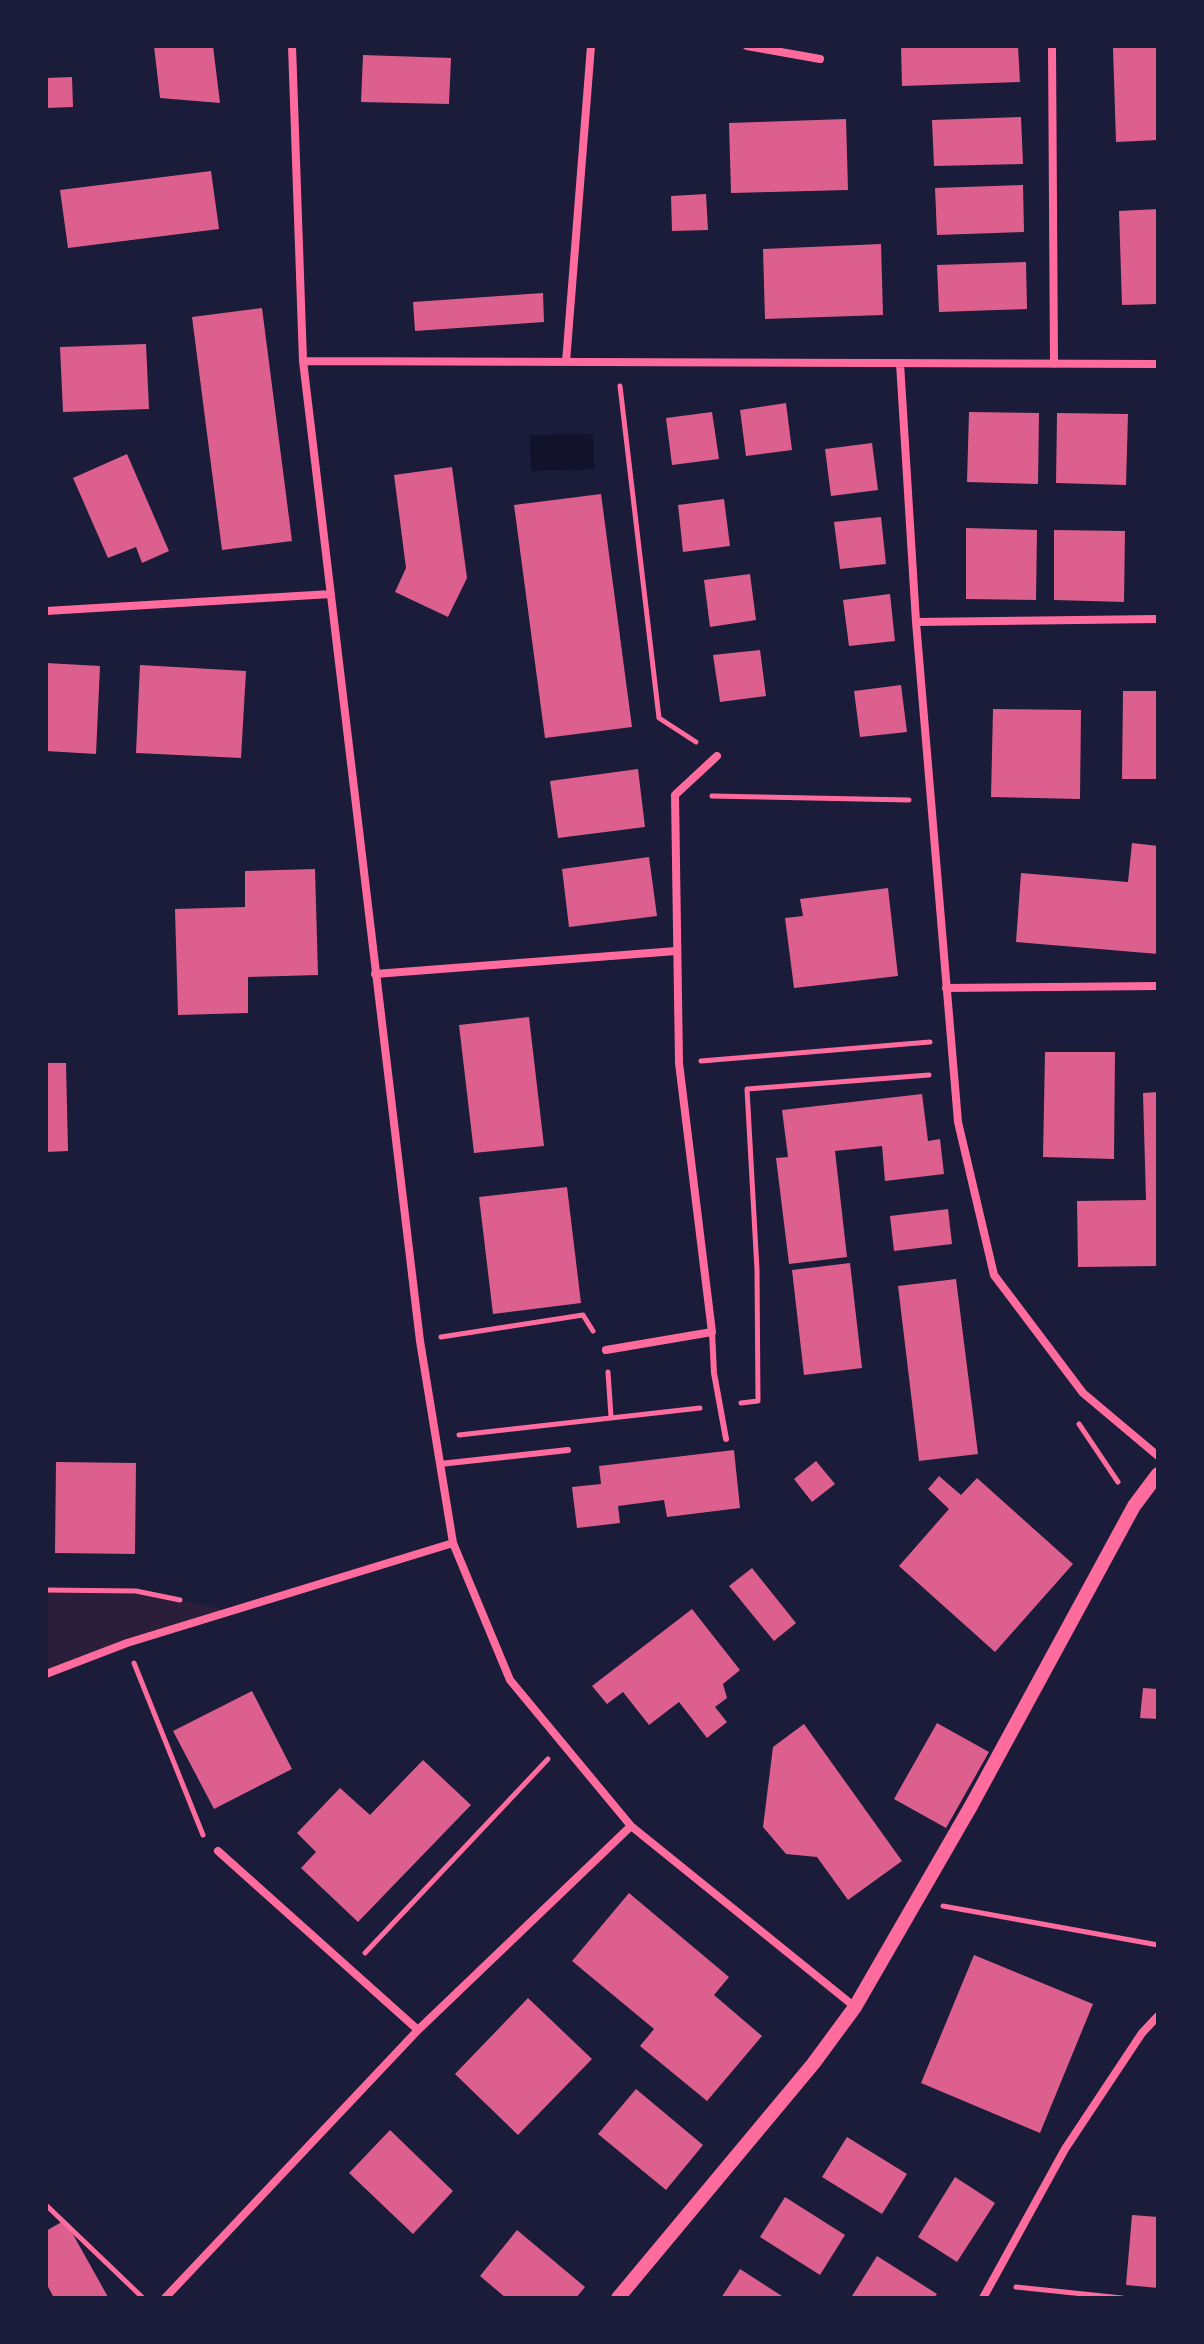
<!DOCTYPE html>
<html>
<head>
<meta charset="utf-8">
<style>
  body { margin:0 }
  #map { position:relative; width:1204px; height:2344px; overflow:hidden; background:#1b1b3a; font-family:Merriweather,serif }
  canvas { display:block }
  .frame { position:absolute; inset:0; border:48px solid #1b1b3a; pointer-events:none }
</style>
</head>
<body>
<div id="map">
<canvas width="1204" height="2344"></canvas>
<div class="frame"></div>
</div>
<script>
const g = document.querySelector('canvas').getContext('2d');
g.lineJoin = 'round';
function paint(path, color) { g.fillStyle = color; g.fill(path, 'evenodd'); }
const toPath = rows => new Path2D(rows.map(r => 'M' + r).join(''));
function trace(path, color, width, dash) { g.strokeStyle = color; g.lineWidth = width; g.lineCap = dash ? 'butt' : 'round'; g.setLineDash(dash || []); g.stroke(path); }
const green = toPath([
  [46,1590,136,1591,232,1611,46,1674]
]);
const water = toPath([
  [593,434,594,469,531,471,530,435]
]);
const building = toPath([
  [154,46,213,46,220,103,160,98],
  [901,46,1018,46,1020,82,902,86],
  [1158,46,1158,140,1116,142,1113,48],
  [363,55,451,58,449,104,361,102],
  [72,77,73,107,46,108,46,78],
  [1021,117,1023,164,934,166,932,120],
  [846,119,848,190,731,193,729,123],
  [211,171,219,229,68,248,60,190],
  [1023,185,1024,232,937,235,935,188],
  [706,194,708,230,672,231,671,196],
  [1158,209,1158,304,1122,305,1119,211],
  [881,244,883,315,765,319,763,249],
  [1026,262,1027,309,939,312,937,265],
  [543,293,544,322,415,331,413,302],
  [262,308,292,541,222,550,192,317],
  [146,344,149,409,63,412,60,347],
  [786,403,792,450,746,456,740,410],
  [712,412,719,459,672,465,666,418],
  [969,412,1039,413,1038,484,967,482],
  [1057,413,1128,414,1126,485,1056,483],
  [872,443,878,490,831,496,825,449],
  [127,454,169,551,142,563,136,547,108,558,73,478],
  [452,467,467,578,448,617,395,592,406,568,394,475],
  [601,494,632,727,545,738,514,505],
  [724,499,730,546,683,552,678,505],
  [881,517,886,564,840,569,834,522],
  [966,528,1037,530,1036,600,966,599],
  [1054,530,1125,531,1124,602,1054,600],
  [750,574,756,620,710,627,704,580],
  [890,594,895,641,849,646,843,600],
  [760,650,766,696,720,702,713,655],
  [46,663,100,666,96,754,46,751],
  [140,665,246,671,241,758,136,753],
  [901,685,907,732,860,737,854,691],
  [1123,691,1158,691,1158,779,1122,779],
  [993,709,1081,710,1080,799,991,797],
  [638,769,645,827,558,838,550,781],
  [1132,843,1158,846,1158,954,1016,942,1021,873,1128,882],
  [649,857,657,916,569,927,562,869],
  [315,869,318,975,248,977,248,1013,178,1015,175,909,245,907,245,871],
  [888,888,898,976,794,988,785,918,803,916,800,899],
  [529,1017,544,1146,474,1153,459,1025],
  [1045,1052,1115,1052,1114,1159,1043,1157],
  [46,1063,66,1063,68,1151,46,1152],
  [1158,1092,1158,1266,1078,1267,1077,1201,1146,1200,1143,1093],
  [922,1094,928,1141,940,1139,944,1174,885,1181,882,1146,835,1151,847,1257,789,1264,776,1158,788,1157,782,1110],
  [567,1187,581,1303,493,1314,479,1197],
  [948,1209,952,1244,894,1251,890,1216],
  [850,1263,862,1368,804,1375,792,1270],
  [956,1279,978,1454,919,1461,898,1286],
  [734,1450,740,1508,667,1517,664,1500,618,1506,620,1523,577,1528,572,1487,601,1484,599,1466],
  [816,1461,835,1484,812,1502,794,1479],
  [56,1462,136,1463,135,1554,55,1553],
  [939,1476,961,1495,977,1478,1073,1564,995,1652,899,1566,949,1509,928,1489],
  [752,1568,796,1623,774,1641,729,1586],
  [692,1609,740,1670,723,1684,727,1698,715,1707,727,1722,707,1738,679,1702,649,1725,623,1692,607,1704,592,1686],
  [1143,1688,1158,1689,1158,1719,1140,1718],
  [252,1691,292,1769,214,1809,173,1731],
  [937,1723,989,1752,946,1828,894,1799],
  [804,1724,902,1861,848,1900,817,1857,786,1854,763,1827,773,1747],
  [423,1760,471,1805,358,1922,301,1868,316,1852,297,1833,340,1788,370,1815],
  [629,1893,729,1977,714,1995,762,2036,707,2101,640,2046,654,2029,572,1961],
  [974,1955,1093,2004,1040,2133,921,2083],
  [528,1998,592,2059,518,2135,455,2074],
  [636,2089,703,2145,666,2190,598,2134],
  [390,2130,453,2191,413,2234,349,2173],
  [847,2137,907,2174,882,2214,822,2177],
  [955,2177,995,2203,957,2262,918,2237],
  [785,2197,845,2235,820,2275,760,2237],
  [1132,2215,1158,2217,1158,2288,1126,2285],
  [65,2220,108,2297,106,2298,54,2298,46,2283,46,2231],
  [517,2230,585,2287,576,2298,506,2298,480,2276],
  [877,2256,937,2294,934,2298,856,2298,852,2296],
  [740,2269,785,2298,721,2298]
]);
const path = toPath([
  [620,386,659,718,696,742],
  [712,796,909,800],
  [701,1061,930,1042],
  [441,1337,583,1315,593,1331],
  [608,1372,611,1417],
  [741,1403,758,1401,757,1270,747,1089,929,1075],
  [1079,1424,1118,1482],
  [459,1435,700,1408],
  [46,1590,136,1591,180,1600],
  [134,1663,203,1835],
  [943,1906,1158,1945],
  [365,1953,548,1759],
  [46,2205,142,2297],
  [1016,2287,1122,2298]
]);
const service = toPath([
  [712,1332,714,1373,726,1439],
  [440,1464,568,1450]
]);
const minor = toPath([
  [292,46,303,361,420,1341,453,1543,510,1680,631,1826,855,2007],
  [747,46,820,59],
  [1052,46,1054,364],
  [303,361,1158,364],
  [566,362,591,46],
  [900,363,916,622,958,1122,994,1275,1083,1393,1158,1456],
  [46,611,331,594],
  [916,622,1158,619],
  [375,974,676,951],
  [946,988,1158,986],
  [606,1350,712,1332,679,1063,675,795,717,756],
  [46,1674,127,1643,453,1543],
  [218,1851,418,2030],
  [165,2298,418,2030,631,1826],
  [983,2298,1065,2149,1142,2033,1158,2016]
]);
const tertiary = toPath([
  [618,2298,813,2064,855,2007,971,1806,1134,1506,1158,1474]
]);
paint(green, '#2a1e3b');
paint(water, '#12122b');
paint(building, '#dd5f8e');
trace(path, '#ff6b9d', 5);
trace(service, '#ff6b9d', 6);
trace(minor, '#ff6b9d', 8);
trace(tertiary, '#ff6b9d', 14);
</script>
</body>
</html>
